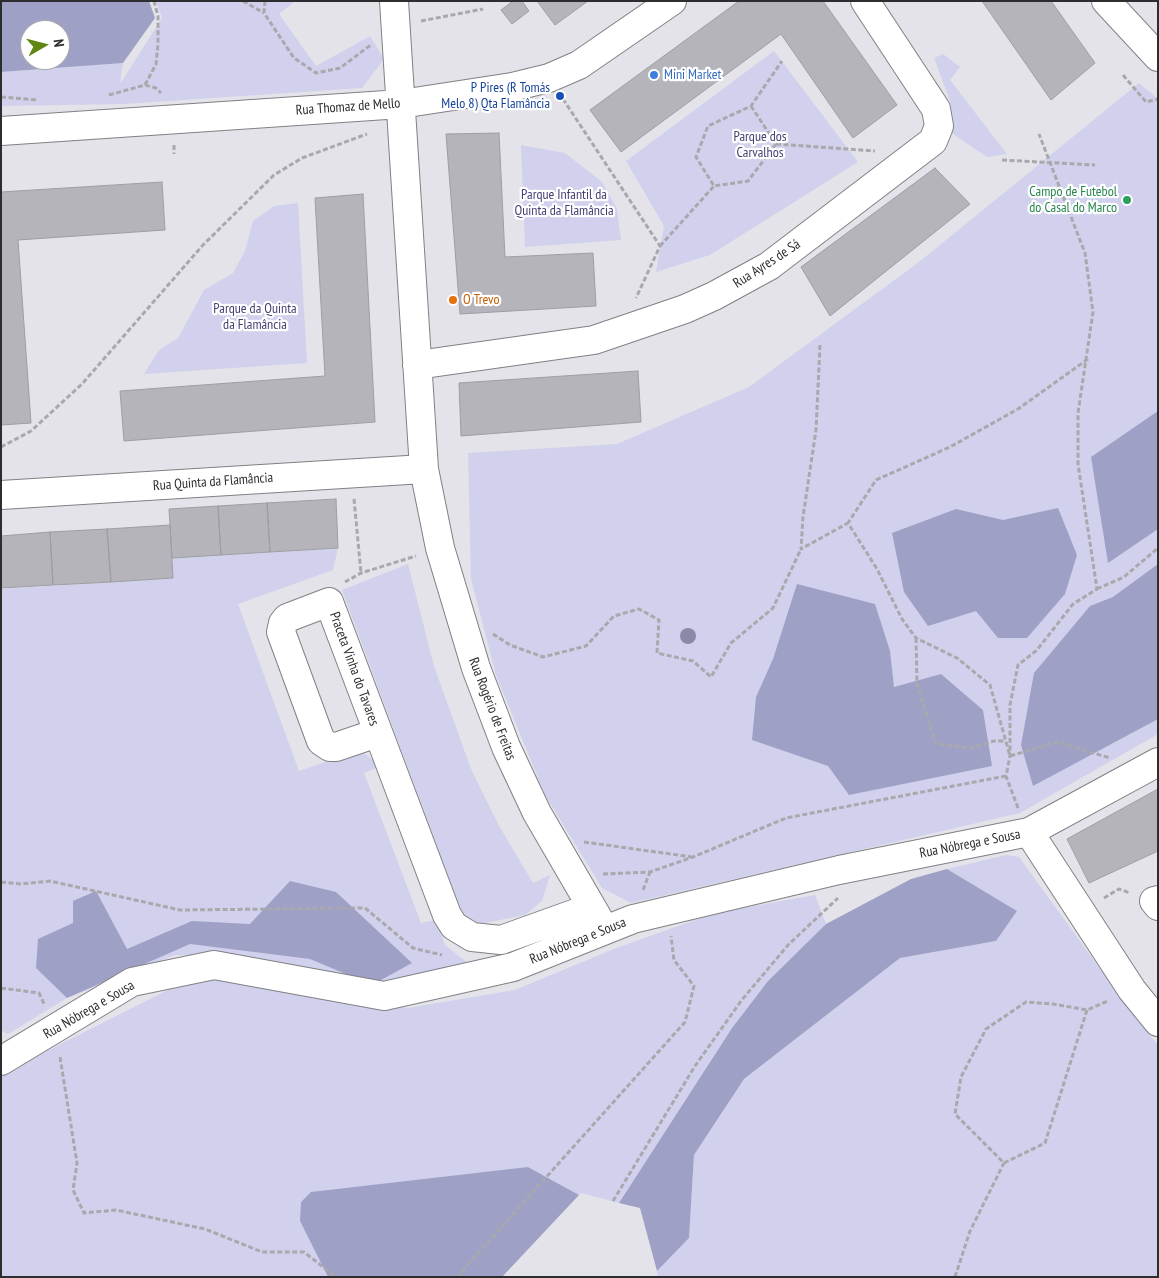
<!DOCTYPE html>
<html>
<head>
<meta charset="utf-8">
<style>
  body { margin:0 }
  #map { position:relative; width:1159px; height:1278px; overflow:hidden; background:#e3e3e9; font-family:"PT Sans Narrow",sans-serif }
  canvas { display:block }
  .frame { position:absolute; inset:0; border:2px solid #2c2d2f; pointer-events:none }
  .north { position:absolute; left:20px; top:20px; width:50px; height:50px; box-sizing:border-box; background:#fff; border:1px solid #ababac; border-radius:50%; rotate:82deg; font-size:14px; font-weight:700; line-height:20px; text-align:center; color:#2c2d2f }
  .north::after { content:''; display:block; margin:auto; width:18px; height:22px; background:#5e8610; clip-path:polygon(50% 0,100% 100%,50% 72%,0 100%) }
</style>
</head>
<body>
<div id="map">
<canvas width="1159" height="1278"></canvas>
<div class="frame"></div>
<div class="north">N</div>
</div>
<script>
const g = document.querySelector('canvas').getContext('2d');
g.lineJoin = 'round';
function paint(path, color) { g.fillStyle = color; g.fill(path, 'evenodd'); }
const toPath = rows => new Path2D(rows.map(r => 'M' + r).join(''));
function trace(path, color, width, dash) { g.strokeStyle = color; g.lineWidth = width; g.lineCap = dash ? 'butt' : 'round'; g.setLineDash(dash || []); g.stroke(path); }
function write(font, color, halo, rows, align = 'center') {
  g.font = font + ' "PT Sans Narrow",sans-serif'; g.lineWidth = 4.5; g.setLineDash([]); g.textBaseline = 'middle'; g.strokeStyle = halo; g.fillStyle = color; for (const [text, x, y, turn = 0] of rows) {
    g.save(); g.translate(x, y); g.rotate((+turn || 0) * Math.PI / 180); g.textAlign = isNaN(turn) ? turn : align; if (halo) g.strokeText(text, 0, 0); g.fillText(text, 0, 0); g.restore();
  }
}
const green = toPath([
  [156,1,295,1,279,14,316,66,370,36,384,59,362,88,123,104,1,106,1,72,123,63,120,84,162,18],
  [774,51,858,162,710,255,656,272,664,226,626,161],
  [943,54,960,67,950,80,1007,154,987,157,950,132,950,101,934,58],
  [1139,83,1158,99,1158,734,1020,813,631,903,602,888,545,795,496,675,471,579,468,453,617,444,749,387,919,262],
  [521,145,565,153,602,182,617,209,621,240,525,247],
  [298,203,307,363,144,374,159,350,178,338,204,290,233,273,245,251,253,221,274,206],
  [338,548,333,570,238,604,299,771,360,750,373,760,378,767,364,773,421,923,436,920,445,945,469,964,379,986,231,956,175,955,67,998,8,1034,1,1030,1,589,173,578,172,558],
  [408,564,434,666,471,769,498,824,533,883,550,875,542,901,525,915,475,925,462,914,342,590],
  [1006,855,1019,857,1137,1020,1158,1045,1158,1277,658,1277,657,1271,689,1238,694,1155,744,1079,900,958,996,941,1017,911,947,869],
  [815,895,826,924,768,981,732,1028,619,1203,581,1193,579,1195,528,1167,300,1221,328,1277,1,1277,1,1074,168,990,217,978,408,1008,515,990,616,948,715,913]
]);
const forest = toPath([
  [1,1,149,1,155,18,123,63,1,72],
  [30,30,60,30,60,60,30,60],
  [1158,411,1158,529,1108,563,1091,457],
  [1058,508,1077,555,1065,594,1027,638,998,638,976,611,928,626,904,592,892,533,956,509,1003,520],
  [1158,564,1158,719,1033,786,1021,745,1034,673,1090,606,1113,597],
  [797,584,875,604,890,651,894,687,941,674,983,710,992,766,849,795,828,766,752,740,756,697,773,659],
  [947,869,1017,911,996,941,900,958,744,1079,694,1155,689,1238,657,1271,640,1208,619,1203,732,1028,768,981,826,924,911,879],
  [290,881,336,892,412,963,372,985,310,959,190,944,67,998,36,968,38,939,73,923,73,901,96,891,127,949,192,921,250,924],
  [528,1167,579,1195,502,1277,328,1277,300,1221,301,1202,311,1192]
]);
const building = toPath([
  [513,1,522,1,529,11,512,24,501,10,513,1],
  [537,1,588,1,555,25,537,1],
  [739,1,823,1,897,105,853,138,781,34,621,152,590,110,739,1],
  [982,1,1051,1,1095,63,1051,100,982,1],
  [499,133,505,257,593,253,596,306,460,314,446,134,499,133],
  [935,168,970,204,830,316,801,267,935,168],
  [162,182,165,230,18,240,31,423,1,425,1,192,162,182],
  [363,194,375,422,124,441,120,391,325,376,315,198,363,194],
  [638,371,641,422,461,436,459,383,638,371],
  [336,499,338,548,270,552,267,503,336,499],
  [267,503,270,552,221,555,218,506,267,503],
  [218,506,221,555,172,558,169,509,218,506],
  [170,525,173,578,111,582,107,529,170,525],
  [107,529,111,582,53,585,50,532,107,529],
  [50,532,53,585,1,588,1,536,50,532],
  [1158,789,1158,851,1089,883,1067,839,1158,789]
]);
const path = toPath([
  [243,1,264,13],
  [265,1,264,13,294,58,316,73,340,68,372,44],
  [421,21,483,9],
  [1123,75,1146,102,1158,99],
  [145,85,156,64,158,44,158,16,154,1],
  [109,95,145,85,156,88,161,93],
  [1,97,38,100],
  [563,99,660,246,636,298],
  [751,106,776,144,748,181,714,186,696,157,708,126,751,106,782,61],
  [776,144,875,151],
  [174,145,174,154],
  [1002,160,1095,165],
  [660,246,714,186],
  [820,345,816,430,803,517,801,549,848,523],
  [1088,359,1018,409,950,447,876,480,848,523,877,569,902,619,916,638,957,658,990,685,1010,756,1057,742,1110,758],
  [1,447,31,431,82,384,203,245,274,175,302,158,367,134],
  [354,499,361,573],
  [345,582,361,573,416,556],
  [1097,589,1124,577,1158,548],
  [493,634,510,645,543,657,586,646,614,616,639,609,659,620,657,653,693,661,711,677,731,643,773,608,801,549],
  [916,638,917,684,936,744,971,748,994,741,1006,741],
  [1018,808,1006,776,1010,756,1010,705,1018,665,1037,650,1073,604,1097,589,1078,464,1078,413,1093,312,1085,253,1039,134],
  [584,842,692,857],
  [603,874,650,872,693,857,786,818,1006,776],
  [1,882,21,884,50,881,180,910,365,908,413,948,442,955],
  [643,890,650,872],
  [1104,898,1119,889,1130,893],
  [1,988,39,993,45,1006],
  [1087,1010,1045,1143,1004,1163,955,1114,961,1077,986,1029,1026,1002,1053,1004,1087,1010,1108,1001],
  [60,1057,77,1163,73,1190,84,1213,116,1210,205,1229,262,1252,304,1252,336,1277],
  [613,1201,695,1066,741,1001,788,945,838,898],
  [457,1277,685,1022,694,986,674,960,671,936],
  [955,1277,970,1231,1004,1163]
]);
const minor = toPath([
  [394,1,424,469,440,548,476,668,506,747,537,813,605,930],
  [1106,1,1158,57],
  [1,131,401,104,512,87,549,78,579,65,672,1],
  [417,365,594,340,685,309,714,296,769,266,933,141,939,126,936,109,865,1],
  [1,495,424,469],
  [377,733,336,747,330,747,321,741,281,632,283,623,287,618,329,602,447,915,454,926,472,937,501,940,590,908],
  [1029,832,1132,990,1158,1022],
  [1158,900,1154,901,1158,906],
  [1,1061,132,982,214,965,384,996,513,967,633,919,839,870,1029,832,1158,762]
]);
const trees = [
  [688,636]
];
const markers = [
  [654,75,5,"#3f7fe0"],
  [560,96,5,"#1a4fb4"],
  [1127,200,5,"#2e9e5b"],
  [453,300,5,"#e8710a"]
];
const shopNames = [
  ["Mini Market",664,75]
];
const transitNames = [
  ["P Pires (R Tomás",550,88],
  ["Melo 8) Qta Flamância",550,104]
];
const streetNames = [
  ["Rua Thomaz de Mello",348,107,-4],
  ["Rua Ayres de Sá",767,264,-33],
  ["Rua Quinta da Flamância",213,482,-4],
  ["Praceta Vinha do Tavares",354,669,70],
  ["Rua Rogério de Freitas",492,709,69],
  ["Rua Nóbrega e Sousa",970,844,-11],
  ["Rua Nóbrega e Sousa",578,941,-22],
  ["Rua Nóbrega e Sousa",89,1010,-30]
];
const parkNames = [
  ["Parque dos",760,137],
  ["Carvalhos",760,153],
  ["Parque Infantil da",564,195],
  ["Quinta da Flamância",564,211],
  ["Parque da Quinta",255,309],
  ["da Flamância",255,325]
];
const leisureNames = [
  ["Campo de Futebol",1117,192],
  ["do Casal do Marco",1117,208]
];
const foodNames = [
  ["O Trevo",463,300]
];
paint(green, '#d1d1ed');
paint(forest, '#9fa0c6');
paint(building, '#b4b4ba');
trace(building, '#9d9ea3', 1);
trace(minor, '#808085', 30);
trace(path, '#a8a8ad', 3, [5, 2.5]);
trace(minor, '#fff', 28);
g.fillStyle = '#8b89a8';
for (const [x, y] of trees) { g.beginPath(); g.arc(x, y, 8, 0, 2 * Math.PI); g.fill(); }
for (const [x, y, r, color] of markers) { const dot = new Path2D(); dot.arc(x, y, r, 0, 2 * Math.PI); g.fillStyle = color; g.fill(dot); trace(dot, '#fff', 2); }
write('14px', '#366cbe', '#fff', shopNames, 'left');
write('14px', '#164399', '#fff', transitNames, 'right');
write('14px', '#2c2d2f', '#fff', streetNames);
write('14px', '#433f73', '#fff', parkNames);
write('14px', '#27864d', '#fff', leisureNames, 'right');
write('14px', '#c56008', '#fff', foodNames, 'left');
</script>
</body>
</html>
